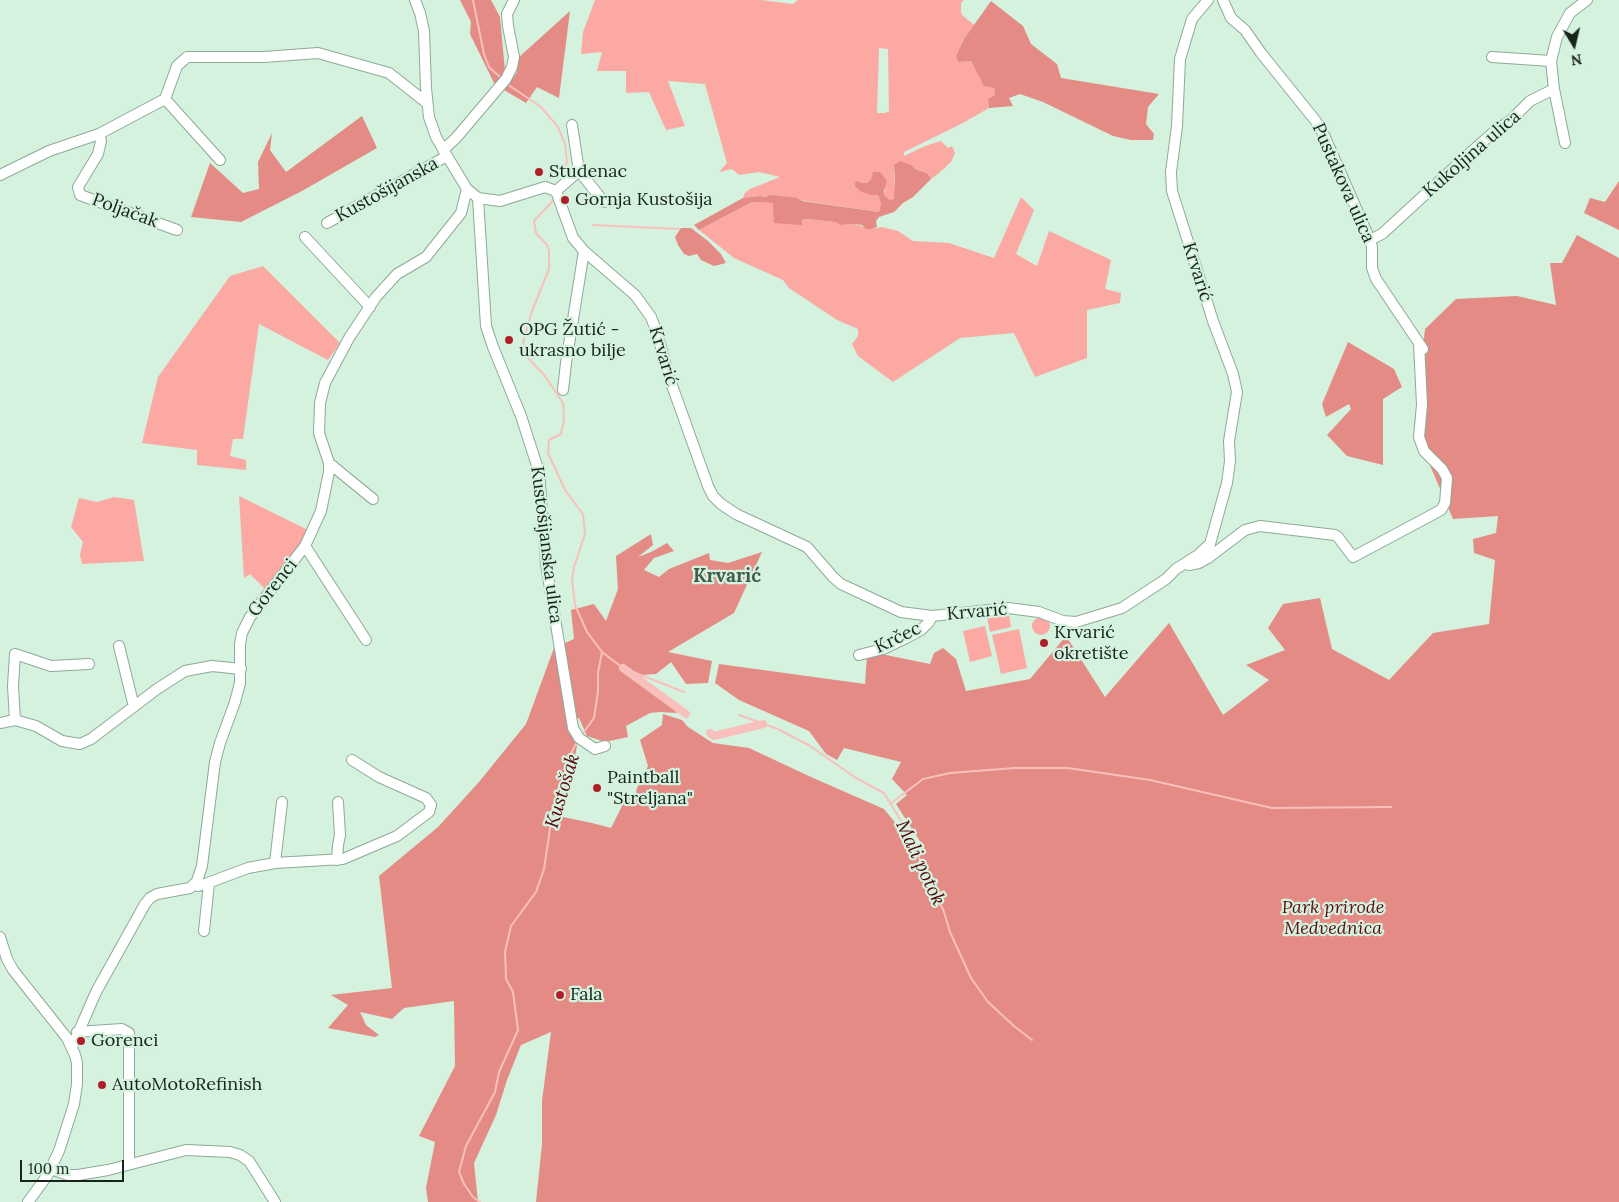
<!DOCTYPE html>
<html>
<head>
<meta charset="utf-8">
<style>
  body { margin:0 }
  #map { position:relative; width:1619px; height:1202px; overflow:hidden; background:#d4f2de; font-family:Lora,serif }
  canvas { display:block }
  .north { position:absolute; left:1549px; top:20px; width:50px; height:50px; -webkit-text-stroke:4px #d4f2de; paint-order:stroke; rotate:171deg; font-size:14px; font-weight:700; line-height:20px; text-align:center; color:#18231c }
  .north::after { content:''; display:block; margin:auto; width:18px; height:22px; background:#18231c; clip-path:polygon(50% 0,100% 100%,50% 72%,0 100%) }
  .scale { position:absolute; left:20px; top:1160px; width:104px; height:22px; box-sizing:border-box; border:2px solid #18231c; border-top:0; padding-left:6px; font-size:15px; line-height:18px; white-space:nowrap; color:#18231c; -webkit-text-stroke:4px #d4f2de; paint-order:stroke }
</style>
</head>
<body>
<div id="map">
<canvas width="1619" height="1202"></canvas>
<div class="north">N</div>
<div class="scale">100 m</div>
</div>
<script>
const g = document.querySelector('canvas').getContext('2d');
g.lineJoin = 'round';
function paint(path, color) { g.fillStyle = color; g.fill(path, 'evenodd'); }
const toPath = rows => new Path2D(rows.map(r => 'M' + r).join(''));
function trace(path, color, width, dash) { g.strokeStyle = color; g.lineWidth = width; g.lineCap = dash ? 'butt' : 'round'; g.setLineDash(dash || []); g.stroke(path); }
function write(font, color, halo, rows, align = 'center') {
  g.font = font + ' Lora,serif'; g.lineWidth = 4.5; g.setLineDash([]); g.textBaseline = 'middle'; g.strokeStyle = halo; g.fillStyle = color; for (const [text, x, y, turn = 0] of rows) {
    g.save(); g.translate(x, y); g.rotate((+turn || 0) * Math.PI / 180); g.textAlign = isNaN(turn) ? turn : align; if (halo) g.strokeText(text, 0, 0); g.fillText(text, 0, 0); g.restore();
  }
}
const green = toPath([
  [595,0,761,0,793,4,798,0,964,0,961,3,961,12,962,15,974,25,964,39,956,56,958,62,971,61,984,85,994,88,995,95,988,99,989,108,961,124,904,152,904,156,925,146,941,141,948,148,952,146,955,153,951,162,938,174,931,179,927,173,917,170,911,165,894,165,895,199,891,200,888,200,885,196,885,187,871,181,867,183,861,183,874,194,878,195,881,203,879,212,799,200,760,196,746,198,743,198,745,193,750,189,780,177,759,172,739,175,732,169,719,172,727,163,705,84,668,81,685,126,666,130,649,92,626,93,626,71,597,71,602,52,581,54,583,32],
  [879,48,888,49,889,111,885,113,877,113],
  [1021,197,1034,210,1016,254,1037,266,1049,231,1111,260,1105,289,1121,293,1120,303,1087,310,1087,358,1035,377,1014,333,960,338,893,382,858,356,852,344,858,336,858,329,837,320,789,288,783,280,734,258,699,230,752,202,773,203,802,224,802,220,807,219,835,222,841,225,854,224,872,229,882,227,898,231,913,241,949,243,994,258],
  [263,266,340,343,328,360,259,324,243,439,233,439,230,456,246,460,246,470,197,465,197,450,142,443,158,377,230,276],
  [239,496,308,530,310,534,266,590,250,574,244,578],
  [114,497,134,500,144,561,82,564,80,555,83,542,71,527,79,498,97,502],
  [1001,612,1006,616,1009,616,1011,627,990,632,986,613],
  '1032 626a9 9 0 1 1 18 0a9 9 0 1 1-18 0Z',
  [985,626,992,656,970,662,963,631],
  [1019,629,1027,668,1001,674,992,635]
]);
const forest = toPath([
  [460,0,491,0,500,17,505,71,496,87,470,34,471,22],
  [991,1,1023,26,1031,44,1057,64,1061,78,1159,94,1148,107,1146,124,1154,134,1153,140,1131,140,1113,136,1043,102,1020,94,1009,98,1013,106,989,108,988,99,995,95,994,88,984,86,971,61,958,62,956,56,964,39],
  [570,11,559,98,537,87,526,103,504,90,517,72,518,58],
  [362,116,377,148,302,191,241,222,191,217,210,163,243,193,259,189,258,162,272,133,270,150,286,172],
  [900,161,911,165,917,170,927,173,931,179,913,197,903,203,894,212,879,217,876,221,877,227,872,229,866,229,862,225,854,224,841,225,835,222,807,219,802,220,802,225,774,223,773,203,752,202,699,230,694,225,743,198,760,196,766,197,770,195,797,198,802,201,879,212,881,203,878,195,871,195,860,191,855,186,855,183,858,181,861,183,867,183,871,180,873,172,880,172,887,181,884,191,885,196,889,200,894,199,895,179,894,165],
  [1619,181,1619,230,1584,213,1590,198,1605,202],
  [681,228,691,228,708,241,721,254,726,263,714,266,701,260,697,254,689,256,684,254,678,245,675,237],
  [1577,235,1619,258,1619,1202,536,1202,542,1144,542,1101,551,1032,521,1045,507,1080,496,1115,474,1163,478,1202,428,1202,426,1188,435,1142,419,1136,455,1066,454,1001,404,1008,392,1019,360,1012,366,1025,379,1035,375,1037,328,1028,348,1005,331,995,392,988,379,876,438,827,479,782,526,724,554,648,574,639,571,610,594,604,606,621,618,589,616,556,651,534,653,545,638,557,651,552,667,543,674,551,654,558,644,570,659,577,669,569,709,553,710,560,728,563,762,552,734,613,668,652,712,661,708,683,686,684,671,662,656,674,642,675,639,683,673,708,677,713,660,712,650,713,626,726,628,737,605,742,587,736,579,718,567,724,577,746,563,817,592,823,611,828,626,798,635,798,637,788,648,766,640,740,662,725,663,714,682,720,688,727,713,743,749,748,811,777,884,809,907,837,911,848,923,846,896,804,907,795,892,779,901,762,844,748,837,760,826,754,809,731,739,700,715,683,719,664,865,684,867,656,881,654,930,664,934,653,943,648,956,659,966,691,1030,679,1066,636,1105,697,1169,623,1223,715,1269,680,1246,665,1285,650,1268,628,1283,604,1320,598,1332,649,1389,680,1433,633,1489,624,1495,560,1474,553,1473,539,1496,533,1498,516,1453,519,1414,428,1425,329,1456,299,1517,296,1556,305,1550,263,1562,263],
  [1348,342,1394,369,1402,387,1383,399,1383,465,1347,456,1327,435,1351,409,1349,404,1326,417,1322,404]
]);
const stream = toPath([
  [473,0,484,54,489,67,502,79],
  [507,84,541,107,558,127,565,144,567,162,563,175],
  [553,199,552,202,534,221,536,233,547,245,549,251,549,269,532,311,523,343,528,358,545,376,563,403,564,420,561,434,549,440,548,453,565,490,583,514,585,534,574,567,572,580,575,605,587,632,602,652,598,673,598,691,594,718,581,736],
  [593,225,679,229],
  [602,652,623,668,684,692],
  [739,715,778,729,810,746,856,778,884,793,912,839,929,885,943,909,950,932,971,978,988,1002,1014,1026,1032,1040],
  [890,804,923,779,950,773,1015,768,1068,768,1150,780,1272,808,1391,807],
  [480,1202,473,1197,464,1184,459,1172,466,1146,495,1092,499,1072,518,1030,513,992,506,979,505,952,511,926,536,892,544,869,553,809,566,775,568,759,577,742]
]);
const canal = toPath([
  [623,668,686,714],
  [710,733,714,736,763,724]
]);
const minor = toPath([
  [415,0,420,13,424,31,426,88,429,117,436,137,447,156,467,189,478,198,500,201,545,187,556,191,573,238,584,251,635,295,651,317,658,336,669,377,708,486,713,496,721,504,736,514,807,547,833,577,841,584,901,612,932,616,1008,608,1039,612,1063,621,1076,622,1122,608,1166,579,1176,569,1198,555,1210,544,1227,483,1230,461,1229,441,1237,392,1233,374,1213,321,1172,191,1171,172,1177,126,1180,59,1192,19,1208,0],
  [1223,0,1231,18,1245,30,1261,53,1315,120,1324,135,1370,240,1372,247,1372,268,1376,279,1423,349],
  [1492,57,1551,61],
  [1554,89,1565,143],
  [165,99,177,66,187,57,264,57,318,53,389,73,427,103],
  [165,99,99,134,101,141,98,154,78,187,80,195,177,230],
  [165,99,220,160],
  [572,125,579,171,604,202],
  [443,150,456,138,506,79,512,67,514,57,508,26,507,14,514,0],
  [0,175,49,151,99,134],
  [556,191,579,171],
  [478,198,486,326,493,347,521,416,539,472,546,564,573,728,579,738,595,749,605,746],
  [327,223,447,156],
  [305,237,370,307],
  [1370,240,1382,234,1469,154,1495,131,1511,120,1530,101,1554,89,1551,61,1557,37,1570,13,1587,0],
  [563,390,566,363,584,251],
  [329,463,373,499],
  [305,546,366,640],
  [1189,565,1199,563,1208,558,1245,530,1260,526,1335,535,1338,537,1353,557,1441,510,1445,503,1447,478,1442,469,1424,451,1419,437,1422,405,1419,343],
  [119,646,134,707],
  [859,655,883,649,906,638,921,630,929,622,932,616],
  [15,720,13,686,15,654,51,666,89,664],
  [0,723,15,720,36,726,62,741,80,744,91,739,157,689,185,671,212,666,241,669],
  [337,860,338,845,340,835,338,802],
  [275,863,282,802],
  [194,885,198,886,205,884,248,868,275,863,343,859,397,836,429,812,431,805,426,798,379,777,352,760],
  [204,931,209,883],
  [0,937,7,959,13,970,67,1038,75,1055,77,1063,77,1084,74,1104,59,1151,47,1176,28,1202],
  [77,1032,122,1029,129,1033,129,1164],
  [72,1047,96,992,145,904,150,898,157,894,190,888,197,881,202,866,215,762,220,743,235,702,240,683,240,644,242,633,250,617,305,546,321,511,329,472,329,463,319,433,320,403,325,383,349,338,376,297,397,274,426,257,461,213,467,189],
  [51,1169,68,1175,78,1175,108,1170,186,1150,230,1152,240,1155,249,1161,275,1202]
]);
const markers = [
  [539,172,5,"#b01d28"],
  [565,200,5,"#b01d28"],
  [509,340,5,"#b01d28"],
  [1044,643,5,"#b01d28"],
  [597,788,5,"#b01d28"],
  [560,995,5,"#b01d28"],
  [81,1041,5,"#b01d28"],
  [102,1085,5,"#b01d28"]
];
const streetNames = [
  ["Kukoljina ulica",1472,154,-41],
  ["Pustakova ulica",1343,183,66],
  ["Kustošijanska",387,190,-29],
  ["Poljačak",125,211,20],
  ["Krvarić",1197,272,72],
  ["Krvarić",663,356,73],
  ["Kustošijanska ulica",546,545,83],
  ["Gorenci",273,588,-52],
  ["Krvarić",977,612,-5],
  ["Krčec",898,638,-26]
];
const poiNames = [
  ["Studenac",549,172],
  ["Gornja Kustošija",575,200],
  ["OPG Žutić -",519,330],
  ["ukrasno bilje",519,351],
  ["Krvarić",1054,633],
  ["okretište",1054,654],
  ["Paintball",607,778],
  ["\"Streljana\"",607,799],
  ["Fala",570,995],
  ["Gorenci",91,1041],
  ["AutoMotoRefinish",112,1085]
];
const parkNames = [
  ["Park prirode",1333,908],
  ["Medvednica",1333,929]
];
const neighbourhoodNames = [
  ["Krvarić",727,577]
];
const waterNames = [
  ["Kustošak",563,791,-73],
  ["Mali potok",920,863,65]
];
paint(green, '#fca9a4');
paint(forest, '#e48b85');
trace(stream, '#f9c0bb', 2);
trace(canal, '#f9c0bb', 8);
trace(minor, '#8eaa97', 12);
trace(minor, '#fff', 10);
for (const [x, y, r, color] of markers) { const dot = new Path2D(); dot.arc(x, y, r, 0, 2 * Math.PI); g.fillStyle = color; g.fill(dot); trace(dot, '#d4f2de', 2); }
write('18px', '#18231c', '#d4f2de', streetNames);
write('18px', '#18231c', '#d4f2de', poiNames, 'left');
write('italic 18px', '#5e0e13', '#d4f2de', parkNames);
write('bold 19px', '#435d4c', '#d4f2de', neighbourhoodNames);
write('italic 19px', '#58060e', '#d4f2de', waterNames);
</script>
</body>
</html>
